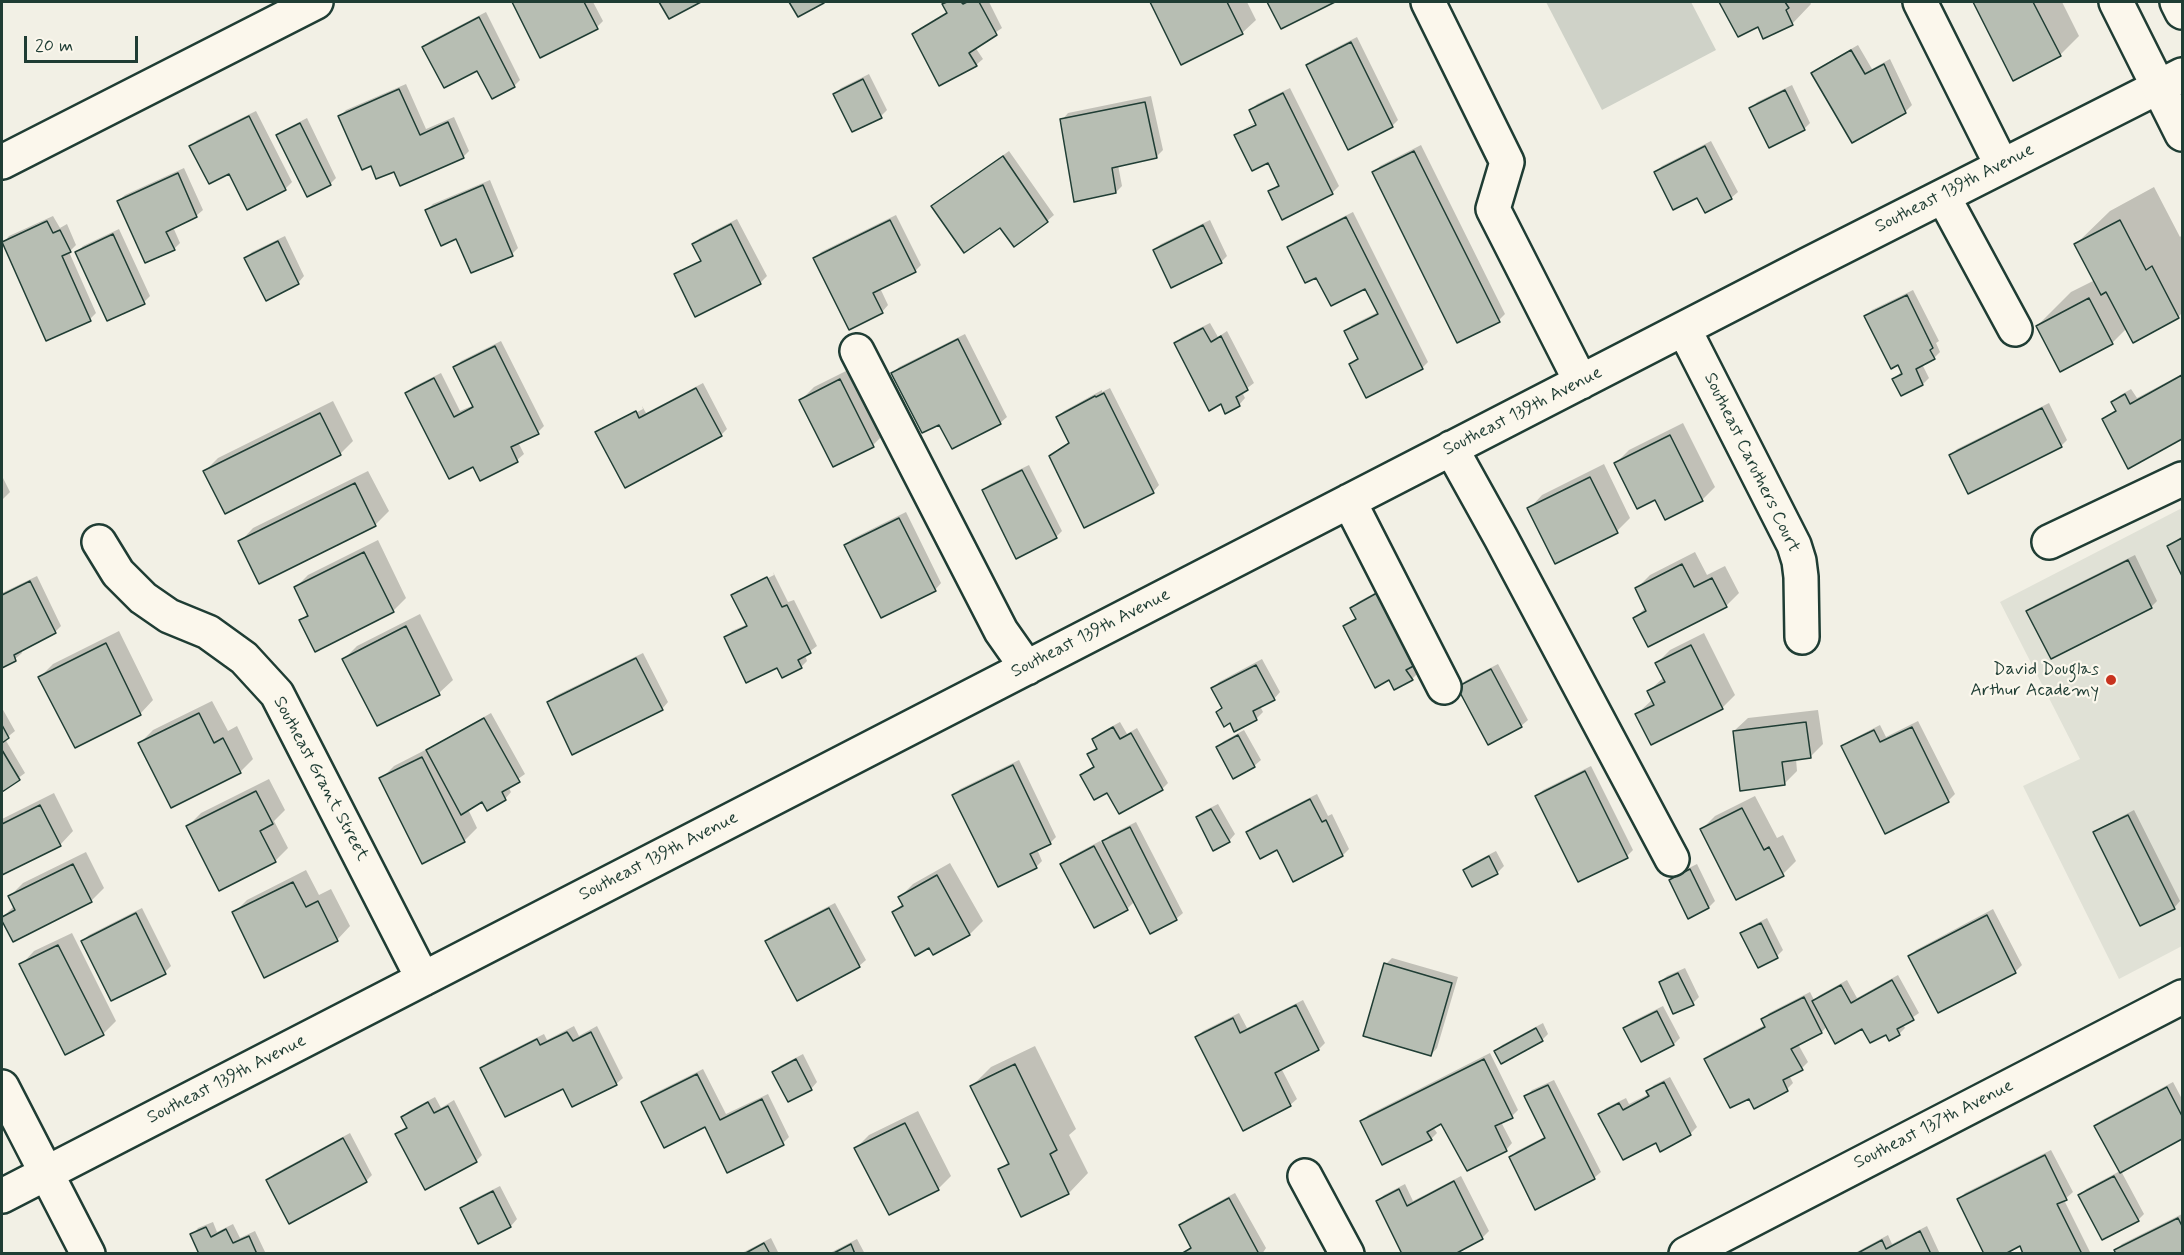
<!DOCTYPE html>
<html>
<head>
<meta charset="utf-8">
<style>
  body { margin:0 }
  #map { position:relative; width:2184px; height:1255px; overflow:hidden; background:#f2f0e5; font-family:Mynerve,sans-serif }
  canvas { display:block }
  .frame { position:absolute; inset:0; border:3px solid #1f3d34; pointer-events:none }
  .scale { position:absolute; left:24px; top:36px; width:114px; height:27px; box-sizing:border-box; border:3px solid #1f3d34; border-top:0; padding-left:8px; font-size:18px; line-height:21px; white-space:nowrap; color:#1f3d34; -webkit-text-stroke:4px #fbf7ec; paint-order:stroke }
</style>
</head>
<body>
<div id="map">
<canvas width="2184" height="1255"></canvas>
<div class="frame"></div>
<div class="scale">20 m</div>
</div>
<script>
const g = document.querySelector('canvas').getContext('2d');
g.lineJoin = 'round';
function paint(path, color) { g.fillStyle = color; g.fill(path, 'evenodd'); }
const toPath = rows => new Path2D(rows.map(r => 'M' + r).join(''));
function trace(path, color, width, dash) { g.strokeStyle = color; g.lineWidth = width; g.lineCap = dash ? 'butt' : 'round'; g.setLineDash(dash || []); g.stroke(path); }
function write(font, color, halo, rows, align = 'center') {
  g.font = font + ' Mynerve,sans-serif'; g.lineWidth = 4.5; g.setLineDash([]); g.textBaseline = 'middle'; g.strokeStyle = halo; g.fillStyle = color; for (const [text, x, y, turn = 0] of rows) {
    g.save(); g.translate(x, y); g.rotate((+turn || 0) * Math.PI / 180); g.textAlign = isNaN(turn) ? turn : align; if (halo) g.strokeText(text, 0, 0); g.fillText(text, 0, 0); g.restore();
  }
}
const built = toPath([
  [2182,508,2182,946,2119,979,2023,786,2080,759,2000,602]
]);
const green = toPath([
  [1546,2,1691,2,1716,50,1602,110]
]);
const shadow = toPath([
  [514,2,593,2,603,21,597,27,541,56],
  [660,2,698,2,670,17],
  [947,2,989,2,1002,28,975,47,983,59,976,65,940,84,914,35,920,28,948,11,944,4],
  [1151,2,1247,2,1256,20,1242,33,1182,63],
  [1269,2,1331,2,1281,27],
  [1721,2,1810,2,1811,4,1792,24,1758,25,1738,35],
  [1975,2,2062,2,2079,36,2060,55,2014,79],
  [486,12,520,80,514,86,424,47,430,41],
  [1357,37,1398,120,1392,126,1308,65,1314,59],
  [1858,45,1872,69,1890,59,1912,105,1905,112,1813,73,1820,67],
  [869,74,887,110,881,116,835,94,841,88],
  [406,84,426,129,454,117,469,151,463,157,395,170,371,164,340,116,346,110],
  [1792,85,1810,123,1804,129,1751,109,1757,102],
  [1290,88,1339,186,1332,193,1282,218,1269,191,1279,184,1269,161,1236,135,1241,130,1241,133,1263,123,1262,120,1242,130,1256,122,1250,111,1257,104],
  [1151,96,1163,150,1156,157,1118,165,1122,186,1116,192,1062,120,1068,113],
  [256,111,292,182,285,189,230,172,191,146,197,140],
  [307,118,336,178,330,184,277,136,284,130],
  [1711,141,1738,192,1731,198,1698,196,1656,172,1662,166],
  [1421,145,1505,314,1499,320,1374,173,1380,166],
  [1009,151,1054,215,1047,221,1001,226,933,206],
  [184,168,203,210,196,216,173,227,180,243,174,249,118,201,125,195],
  [490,180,518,248,512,254,457,237,427,210,433,204],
  [2154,187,2180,237,2182,235,2182,313,2178,317,2127,328,2112,343,2037,326,2071,292,2095,280,2076,244,2110,211],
  [1353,212,1428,362,1422,368,1351,364,1359,357,1346,331,1352,325,1378,312,1365,287,1317,275,1289,247,1295,241],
  [896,215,921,265,915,271,880,288,888,305,882,312,815,259,821,252],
  [53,216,60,228,67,224,76,245,69,252,96,313,90,319,47,339,3,243,9,236],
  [737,219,767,276,761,282,696,315,675,274,681,269,681,272,708,259,707,256,681,269,701,259,694,244,700,238],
  [1210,220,1227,256,1221,262,1154,250,1161,244],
  [119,229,150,296,144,302,77,252,83,246],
  [285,236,304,276,298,283,246,258,252,252],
  [1913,290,1939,341,1936,343,1940,352,1934,358,1922,364,1929,378,1923,384,1902,394,1894,379,1902,371,1866,317,1872,310],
  [1210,323,1218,337,1227,331,1254,383,1242,392,1245,398,1239,405,1222,402,1176,343,1182,337],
  [965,334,1007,417,1000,423,893,373,899,367],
  [501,341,544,426,538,432,518,442,524,454,517,460,480,479,474,465,407,393,413,387,441,373,460,411,474,405,455,368,461,361],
  [854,367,886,432,873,445,801,400,814,387],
  [2182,374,2182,438,2129,467,2103,419,2116,410,2113,402,2119,396,2131,389,2137,398],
  [703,383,727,429,721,435,597,432,603,427,603,430,643,409,642,406,603,426,642,406,646,413],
  [1110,388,1159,485,1153,492,1050,456,1070,442,1058,417,1064,411,1102,390,1102,392],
  [333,401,353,441,340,454,205,471,218,458],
  [2049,403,2067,440,2061,446,1950,456,1957,449],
  [1683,423,1715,487,1702,500,1656,498,1616,463,1629,450],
  [1604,464,1630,518,1617,531,1556,562,1529,509,1542,495],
  [1029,465,1062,531,1056,537,983,490,990,484],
  [368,471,389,511,376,524,260,582,240,542,253,528],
  [2,476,10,492,2,500],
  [906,512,941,583,935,590,846,545,852,539],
  [2182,536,2182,573,2169,546],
  [378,540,406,598,393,611,301,621,308,613,295,588,308,575],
  [1695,552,1707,575,1725,566,1739,593,1726,606,1635,618,1646,607,1637,588,1650,575],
  [2135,555,2157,601,2151,607,2028,612,2035,605],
  [773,572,788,602,794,600,817,646,805,655,807,661,801,667,778,666,726,638,732,631,748,624,732,595,738,590,738,593,774,575,773,572,738,589],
  [37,576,61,626,55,632,21,650,22,653,15,659,2,666,2,593],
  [1391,584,1413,665,1418,673,1412,679,1390,678,1345,627,1357,617,1352,608,1358,602],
  [420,614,453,680,439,693,377,724,344,659,357,646],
  [119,631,153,700,140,714,40,677,53,664],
  [1704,633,1735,695,1722,708,1637,714,1653,699,1649,691,1664,677,1657,663,1670,650],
  [643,653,668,702,662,709,548,703,555,696],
  [1262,659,1280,692,1274,699,1260,706,1263,712,1257,718,1235,730,1230,721,1217,712,1223,706,1213,688,1219,682],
  [1498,664,1528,720,1521,726,1459,687,1465,681],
  [212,701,228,731,237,726,253,759,240,772,140,743,153,730],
  [2,708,15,731,5,739,25,773,2,790],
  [1818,710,1823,744,1810,757,1796,759,1797,771,1784,784,1734,731,1748,718],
  [491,713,525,774,508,786,511,792,505,799,483,800,468,809,477,828,464,841,381,779,394,766,431,747],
  [1918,721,1955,794,1948,801,1843,747,1849,741,1880,725,1886,737],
  [1120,722,1127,734,1137,728,1168,783,1162,789,1108,791,1081,775,1095,765,1089,754,1098,747,1093,739,1100,733],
  [1244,730,1261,760,1254,766,1217,747,1224,741],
  [1019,760,1056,837,1050,843,1037,849,1042,861,1036,867,954,795,960,789],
  [1591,766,1633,850,1627,856,1537,796,1543,790],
  [269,779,285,810,274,821,288,848,275,861,188,826,201,813],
  [54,793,73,831,60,845,2,874,2,819],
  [1317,794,1328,816,1332,814,1349,849,1343,855,1293,879,1278,848,1248,832,1254,826],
  [1755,796,1777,838,1783,835,1796,861,1783,874,1702,829,1715,816],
  [1218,804,1235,834,1229,841,1198,817,1204,811],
  [2134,810,2180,901,2174,908,2095,833,2102,827],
  [1136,822,1183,913,1176,919,1135,901,1127,909,1062,864,1068,858,1100,841,1102,843,1110,835],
  [1496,851,1504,866,1497,873,1473,885,1465,870,1471,864],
  [86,852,104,888,91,901,13,940,2,918,15,905,10,896,23,883],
  [950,863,983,921,970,934,933,953,930,946,894,913,903,903,900,897,913,884],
  [1697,864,1715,901,1709,907,1689,917,1671,880,1677,874],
  [306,870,319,895,331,889,350,926,337,940,234,913,247,900],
  [835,903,866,960,859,966,767,942,773,935],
  [142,908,171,966,165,972,82,941,89,935],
  [1993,909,2022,965,2015,972,1938,1011,1910,956,1916,950],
  [1767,918,1783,950,1777,956,1742,934,1748,928],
  [72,933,116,1021,103,1034,21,965,34,951],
  [1392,958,1458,977,1437,1048,1431,1055,1386,964],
  [1685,968,1699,997,1693,1003,1660,982,1667,976],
  [1898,975,1919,1013,1903,1024,1905,1028,1899,1034,1863,1027,1827,1026,1822,1032,1798,1044,1808,1062,1802,1068,1789,1075,1793,1083,1787,1089,1754,1107,1749,1097,1706,1059,1712,1053,1765,1025,1763,1020,1769,1013,1810,992,1814,1000,1820,995,1847,980,1857,998],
  [1303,1000,1325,1043,1319,1049,1281,1068,1297,1099,1290,1105,1244,1129,1197,1037,1203,1031,1239,1013,1247,1028],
  [1663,1006,1680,1038,1674,1044,1625,1028,1631,1022],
  [1543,1023,1548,1034,1542,1040,1496,1051,1502,1045],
  [574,1026,579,1036,597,1026,623,1078,616,1084,564,1087,481,1068,488,1062,544,1034,547,1040],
  [1035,1046,1076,1129,1069,1135,1088,1173,1069,1193,1022,1215,1000,1170,1009,1161,972,1086,991,1067],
  [1490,1053,1518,1110,1512,1116,1501,1122,1512,1143,1506,1150,1441,1122,1433,1127,1437,1133,1431,1139,1362,1122,1368,1115],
  [803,1054,817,1082,811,1089,774,1073,780,1066],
  [703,1069,726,1114,768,1094,789,1137,783,1143,705,1125,643,1102,649,1096],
  [1670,1077,1697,1127,1690,1134,1661,1150,1656,1141,1600,1114,1606,1108,1626,1098,1629,1104,1649,1094,1648,1091,1654,1085],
  [1554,1080,1601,1172,1594,1178,1510,1157,1517,1151,1546,1136,1526,1097,1532,1090],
  [2173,1082,2182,1099,2182,1137,2121,1171,2144,1214,2138,1220,2080,1195,2086,1189,2120,1171,2096,1126,2102,1120],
  [435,1097,441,1108,454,1100,482,1155,476,1161,397,1134,407,1126,403,1117,409,1111],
  [918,1111,951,1176,938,1189,856,1148,869,1135],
  [350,1133,372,1175,366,1181,268,1180,274,1174],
  [2051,1150,2073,1192,2064,1200,2091,1254,2025,1254,2020,1244,1958,1200,1965,1193],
  [1461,1176,1489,1231,1482,1238,1452,1254,1377,1202,1384,1195,1405,1184,1413,1201],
  [500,1186,517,1219,511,1226,479,1242,462,1209,468,1202],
  [1235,1193,1266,1248,1262,1254,1182,1254,1192,1246,1181,1225,1187,1219],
  [2182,1214,2182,1254,2118,1254,2116,1250,2122,1244],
  [213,1222,217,1232,233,1224,240,1238,255,1231,266,1254,201,1254,192,1235,198,1228],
  [1927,1226,1940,1254,1853,1254,1888,1235,1892,1244],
  [771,1238,779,1254,740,1254],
  [857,1239,865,1254,828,1254]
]);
const building = toPath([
  [512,2,584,2,598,29,540,58,512,2],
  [659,2,701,2,669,19,659,2],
  [789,2,824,2,824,3,798,17,789,2],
  [947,2,961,2,963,4,967,2,979,2,997,35,969,53,977,66,939,86,912,34,947,13,942,4,947,2],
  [1150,2,1227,2,1243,34,1181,65,1150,2],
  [1267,2,1335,2,1281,29,1267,2],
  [1719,2,1785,2,1789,8,1786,10,1793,25,1763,39,1758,27,1738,37,1719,2],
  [1973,2,2033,2,2061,56,2013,81,1973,2],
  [479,17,515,87,492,99,477,71,444,88,422,47,479,17],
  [1351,42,1393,127,1348,150,1306,65,1351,42],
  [1851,50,1865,74,1884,64,1906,113,1852,143,1811,73,1851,50],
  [863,79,882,118,852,132,833,94,863,79],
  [399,89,420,135,448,122,464,158,400,186,394,172,376,179,371,166,362,170,338,116,399,89],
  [1785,90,1805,130,1769,148,1749,108,1785,90],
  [1283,93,1333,194,1282,220,1268,191,1279,186,1268,163,1252,171,1234,135,1256,125,1249,110,1283,93],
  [1145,102,1157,158,1112,168,1116,193,1074,202,1060,119,1145,102],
  [249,116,286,190,247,210,229,174,209,184,189,146,249,116],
  [300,123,331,185,307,197,276,135,300,123],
  [1705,146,1732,199,1705,213,1697,198,1673,210,1654,172,1705,146],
  [1414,151,1500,322,1457,343,1372,172,1414,151],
  [1003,156,1048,222,1014,247,1000,228,964,253,931,206,1003,156],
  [178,173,197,217,166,232,175,250,145,263,117,201,178,173],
  [483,185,513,256,471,273,456,239,441,246,425,210,483,185],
  [1346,217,1423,369,1366,398,1349,364,1358,359,1344,331,1378,314,1365,289,1331,306,1316,278,1305,283,1287,247,1346,217],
  [890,220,916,272,873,293,883,313,849,330,813,258,890,220],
  [2120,220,2146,270,2152,266,2179,318,2133,343,2106,292,2101,295,2074,244,2120,220],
  [47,221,53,233,60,230,71,252,62,256,91,321,46,341,2,242,47,221],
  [731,224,761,284,695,317,674,274,701,261,692,244,731,224],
  [1203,225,1222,263,1171,288,1153,250,1203,225],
  [113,234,145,304,107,321,75,252,113,234],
  [278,241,299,284,266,301,244,258,278,241],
  [1907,295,1933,348,1930,350,1935,359,1916,369,1923,385,1901,396,1892,379,1902,374,1898,365,1891,369,1864,316,1907,295],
  [2089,298,2113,344,2060,372,2036,326,2089,298],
  [1203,328,1211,342,1221,336,1248,390,1236,397,1240,406,1225,414,1221,404,1209,411,1174,343,1203,328],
  [958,339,1001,424,952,449,939,425,922,433,891,373,958,339],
  [495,346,539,434,511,447,518,462,480,481,473,467,449,479,405,393,434,378,454,417,473,407,453,367,495,346],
  [2182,375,2182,439,2128,469,2102,419,2116,411,2111,402,2125,394,2130,404,2182,375],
  [840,379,874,447,833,467,799,400,840,379],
  [696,388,722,436,625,488,595,432,636,411,639,418,696,388],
  [1104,393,1154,493,1084,528,1049,456,1069,443,1056,417,1095,396,1096,397,1104,393],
  [2042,408,2062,447,1968,494,1949,455,2042,408],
  [320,413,341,455,225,514,203,471,320,413],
  [1670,435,1703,501,1665,520,1655,500,1637,509,1614,463,1670,435],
  [1022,470,1057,538,1016,559,982,490,1022,470],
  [1590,477,1618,533,1555,564,1527,508,1590,477],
  [355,483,376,526,259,584,238,541,355,483],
  [899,518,936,591,881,618,844,545,899,518],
  [2182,538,2182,576,2167,546,2182,538],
  [364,552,394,612,315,652,299,620,308,616,294,587,364,552],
  [2128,560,2152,608,2051,659,2026,611,2128,560],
  [1682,564,1694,587,1712,578,1727,607,1648,647,1633,618,1646,611,1635,588,1682,564],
  [767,577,782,607,787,605,811,653,798,660,802,668,782,678,777,668,746,683,724,637,747,626,731,595,767,577],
  [30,581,56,633,14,655,16,661,2,668,2,595,30,581],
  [1384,589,1423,661,1406,670,1413,680,1394,690,1389,680,1375,688,1343,626,1356,619,1350,608,1384,589],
  [406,626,440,695,377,726,342,659,406,626],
  [106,643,141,715,75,748,38,677,106,643],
  [1691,645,1723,709,1651,745,1635,714,1654,705,1647,691,1665,682,1655,663,1691,645],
  [636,658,663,710,572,755,547,702,636,658],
  [1256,665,1275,700,1253,711,1257,720,1234,732,1230,723,1224,727,1216,712,1222,708,1211,688,1256,665],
  [1491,669,1522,727,1488,745,1457,687,1491,669],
  [199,713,214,743,223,738,241,773,171,808,138,743,199,713],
  [484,718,520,782,502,792,506,800,487,811,482,802,461,815,426,750,484,718],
  [1806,722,1811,758,1782,762,1785,785,1740,791,1733,731,1806,722],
  [2,725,9,738,2,743,2,725],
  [1113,727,1120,739,1131,733,1163,790,1119,814,1107,793,1094,800,1080,775,1094,767,1087,754,1097,749,1092,739,1113,727],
  [1912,727,1949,802,1885,834,1841,746,1874,730,1880,742,1912,727],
  [1238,735,1255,767,1233,779,1216,747,1238,735],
  [2,750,20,780,2,792,2,750],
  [422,757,465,842,422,864,379,778,422,757],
  [1013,765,1051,844,1030,854,1037,868,998,887,952,795,1013,765],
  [1585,771,1628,858,1578,882,1535,796,1585,771],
  [256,791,273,824,260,831,276,862,219,891,186,826,256,791],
  [1310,799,1322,822,1326,820,1343,856,1293,882,1277,850,1260,859,1246,832,1310,799],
  [40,805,61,846,2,875,2,824,40,805],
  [1742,808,1764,850,1769,847,1784,876,1736,900,1700,829,1742,808],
  [1211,809,1230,842,1213,851,1196,817,1211,809],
  [2128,815,2175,909,2140,926,2093,832,2128,815],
  [1130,827,1177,920,1150,934,1102,841,1130,827],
  [1094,846,1128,910,1094,928,1060,864,1094,846],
  [1489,856,1498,874,1472,887,1463,870,1489,856],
  [73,864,92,902,13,942,2,921,2,917,15,910,8,896,73,864],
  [1690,869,1709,908,1688,919,1669,880,1690,869],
  [937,875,970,935,933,955,929,948,915,956,892,912,903,906,898,897,937,875],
  [293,882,306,907,318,901,338,941,264,978,232,912,293,882],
  [829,908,860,967,797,1001,765,941,829,908],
  [136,913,166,974,111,1001,81,941,136,913],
  [1987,915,2016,973,1938,1013,1908,956,1987,915],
  [1761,923,1778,958,1758,968,1740,933,1761,923],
  [58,945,104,1035,65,1055,19,964,58,945],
  [1384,963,1452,983,1431,1056,1363,1036,1384,963],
  [1678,973,1694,1005,1673,1014,1659,982,1678,973],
  [1892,980,1914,1020,1897,1029,1900,1035,1889,1041,1886,1035,1870,1043,1862,1029,1835,1044,1812,1001,1841,985,1851,1003,1892,980],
  [1804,997,1822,1033,1791,1049,1803,1070,1783,1080,1788,1091,1754,1109,1749,1099,1730,1108,1704,1059,1765,1027,1761,1019,1804,997],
  [1296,1005,1319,1050,1275,1073,1291,1106,1243,1131,1195,1037,1233,1018,1240,1033,1296,1005],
  [1657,1011,1674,1045,1641,1062,1623,1028,1657,1011],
  [1536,1028,1543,1041,1501,1064,1494,1051,1536,1028],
  [567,1032,573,1041,591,1032,617,1085,572,1107,563,1089,505,1117,480,1068,537,1039,540,1045,567,1032],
  [796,1059,812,1090,788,1102,772,1072,796,1059],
  [1484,1059,1513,1118,1495,1126,1507,1151,1467,1171,1441,1124,1427,1132,1432,1140,1382,1165,1360,1121,1484,1059],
  [1015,1064,1057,1150,1050,1154,1069,1194,1021,1217,998,1169,1009,1164,970,1086,1015,1064],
  [697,1074,720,1120,762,1099,784,1145,727,1173,705,1127,664,1148,641,1102,697,1074],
  [1664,1082,1691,1135,1660,1152,1656,1143,1623,1160,1598,1114,1619,1103,1623,1110,1649,1096,1646,1091,1664,1082],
  [1548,1085,1595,1179,1535,1210,1509,1157,1545,1138,1524,1096,1548,1085],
  [2167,1087,2182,1116,2182,1139,2120,1173,2094,1126,2167,1087],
  [428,1102,434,1113,448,1106,477,1162,425,1190,395,1134,407,1128,401,1117,428,1102],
  [905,1123,939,1190,889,1215,854,1148,905,1123],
  [343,1138,367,1182,289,1224,266,1180,343,1138],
  [2045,1155,2067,1200,2057,1204,2082,1254,2023,1254,2020,1246,2005,1254,1984,1254,1957,1199,2045,1155],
  [2114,1176,2139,1221,2102,1240,2078,1195,2114,1176],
  [1454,1181,1483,1239,1455,1254,1402,1254,1376,1201,1399,1189,1407,1206,1454,1181],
  [493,1191,511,1227,478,1244,460,1208,493,1191],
  [1229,1198,1259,1254,1181,1254,1191,1248,1179,1225,1229,1198],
  [2178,1218,2182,1226,2182,1254,2116,1254,2114,1250,2178,1218],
  [206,1227,211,1237,226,1229,233,1243,249,1236,257,1254,199,1254,190,1234,206,1227],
  [1920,1231,1931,1254,1856,1254,1882,1240,1886,1249,1920,1231],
  [764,1243,770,1254,744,1254,764,1243],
  [851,1244,855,1254,832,1254,851,1244]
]);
const minor = toPath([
  [1428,2,1507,162,1493,209,1581,382],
  [1920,2,2002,166],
  [2,162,316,2],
  [1943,196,2015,329],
  [1684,329,1794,545,1799,561,1801,577,1802,637],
  [857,351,1001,631,1027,668],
  [1451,448,1501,538,1672,859],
  [1349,501,1444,687],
  [99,542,118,573,143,598,169,616,208,632,244,658,277,694,423,979],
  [2049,542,2182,479],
  [2,1087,88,1254],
  [1305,1176,1347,1254],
  [2,1196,1807,265,2182,75],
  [1686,1254,2182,997]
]);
const major = toPath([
  [2116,2,2182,134],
  [2177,2,2182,12]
]);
const markers = [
  [2111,680,6,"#c8321e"]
];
const streetNames = [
  ["Southeast 139th Avenue",1955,189,-27],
  ["Southeast 139th Avenue",1523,412,-27],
  ["Southeast Caruthers Court",1751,463,64],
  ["Southeast 139th Avenue",1091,634,-27],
  ["Southeast Grant Street",320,779,62],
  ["Southeast 139th Avenue",659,857,-27],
  ["Southeast 139th Avenue",227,1080,-27],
  ["Southeast 137th Avenue",1934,1125,-27]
];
const poiNames = [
  ["David Douglas",2099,670],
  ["Arthur Academy",2099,691]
];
paint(built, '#e0e1d6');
paint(green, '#cfd2c8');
paint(shadow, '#0003');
paint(building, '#b7beb3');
trace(building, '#1f3d34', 1.5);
trace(minor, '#1f3d34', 38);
trace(major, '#1f3d34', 38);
trace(minor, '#fbf7ec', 33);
trace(major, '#fbf7ec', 33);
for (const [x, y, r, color] of markers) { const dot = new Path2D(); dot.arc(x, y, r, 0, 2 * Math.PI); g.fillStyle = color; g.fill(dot); trace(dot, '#fbf7ec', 2); }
write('18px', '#1f3d34', '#fbf7ec', streetNames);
write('18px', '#1f3d34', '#fbf7ec', poiNames, 'right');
</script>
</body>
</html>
